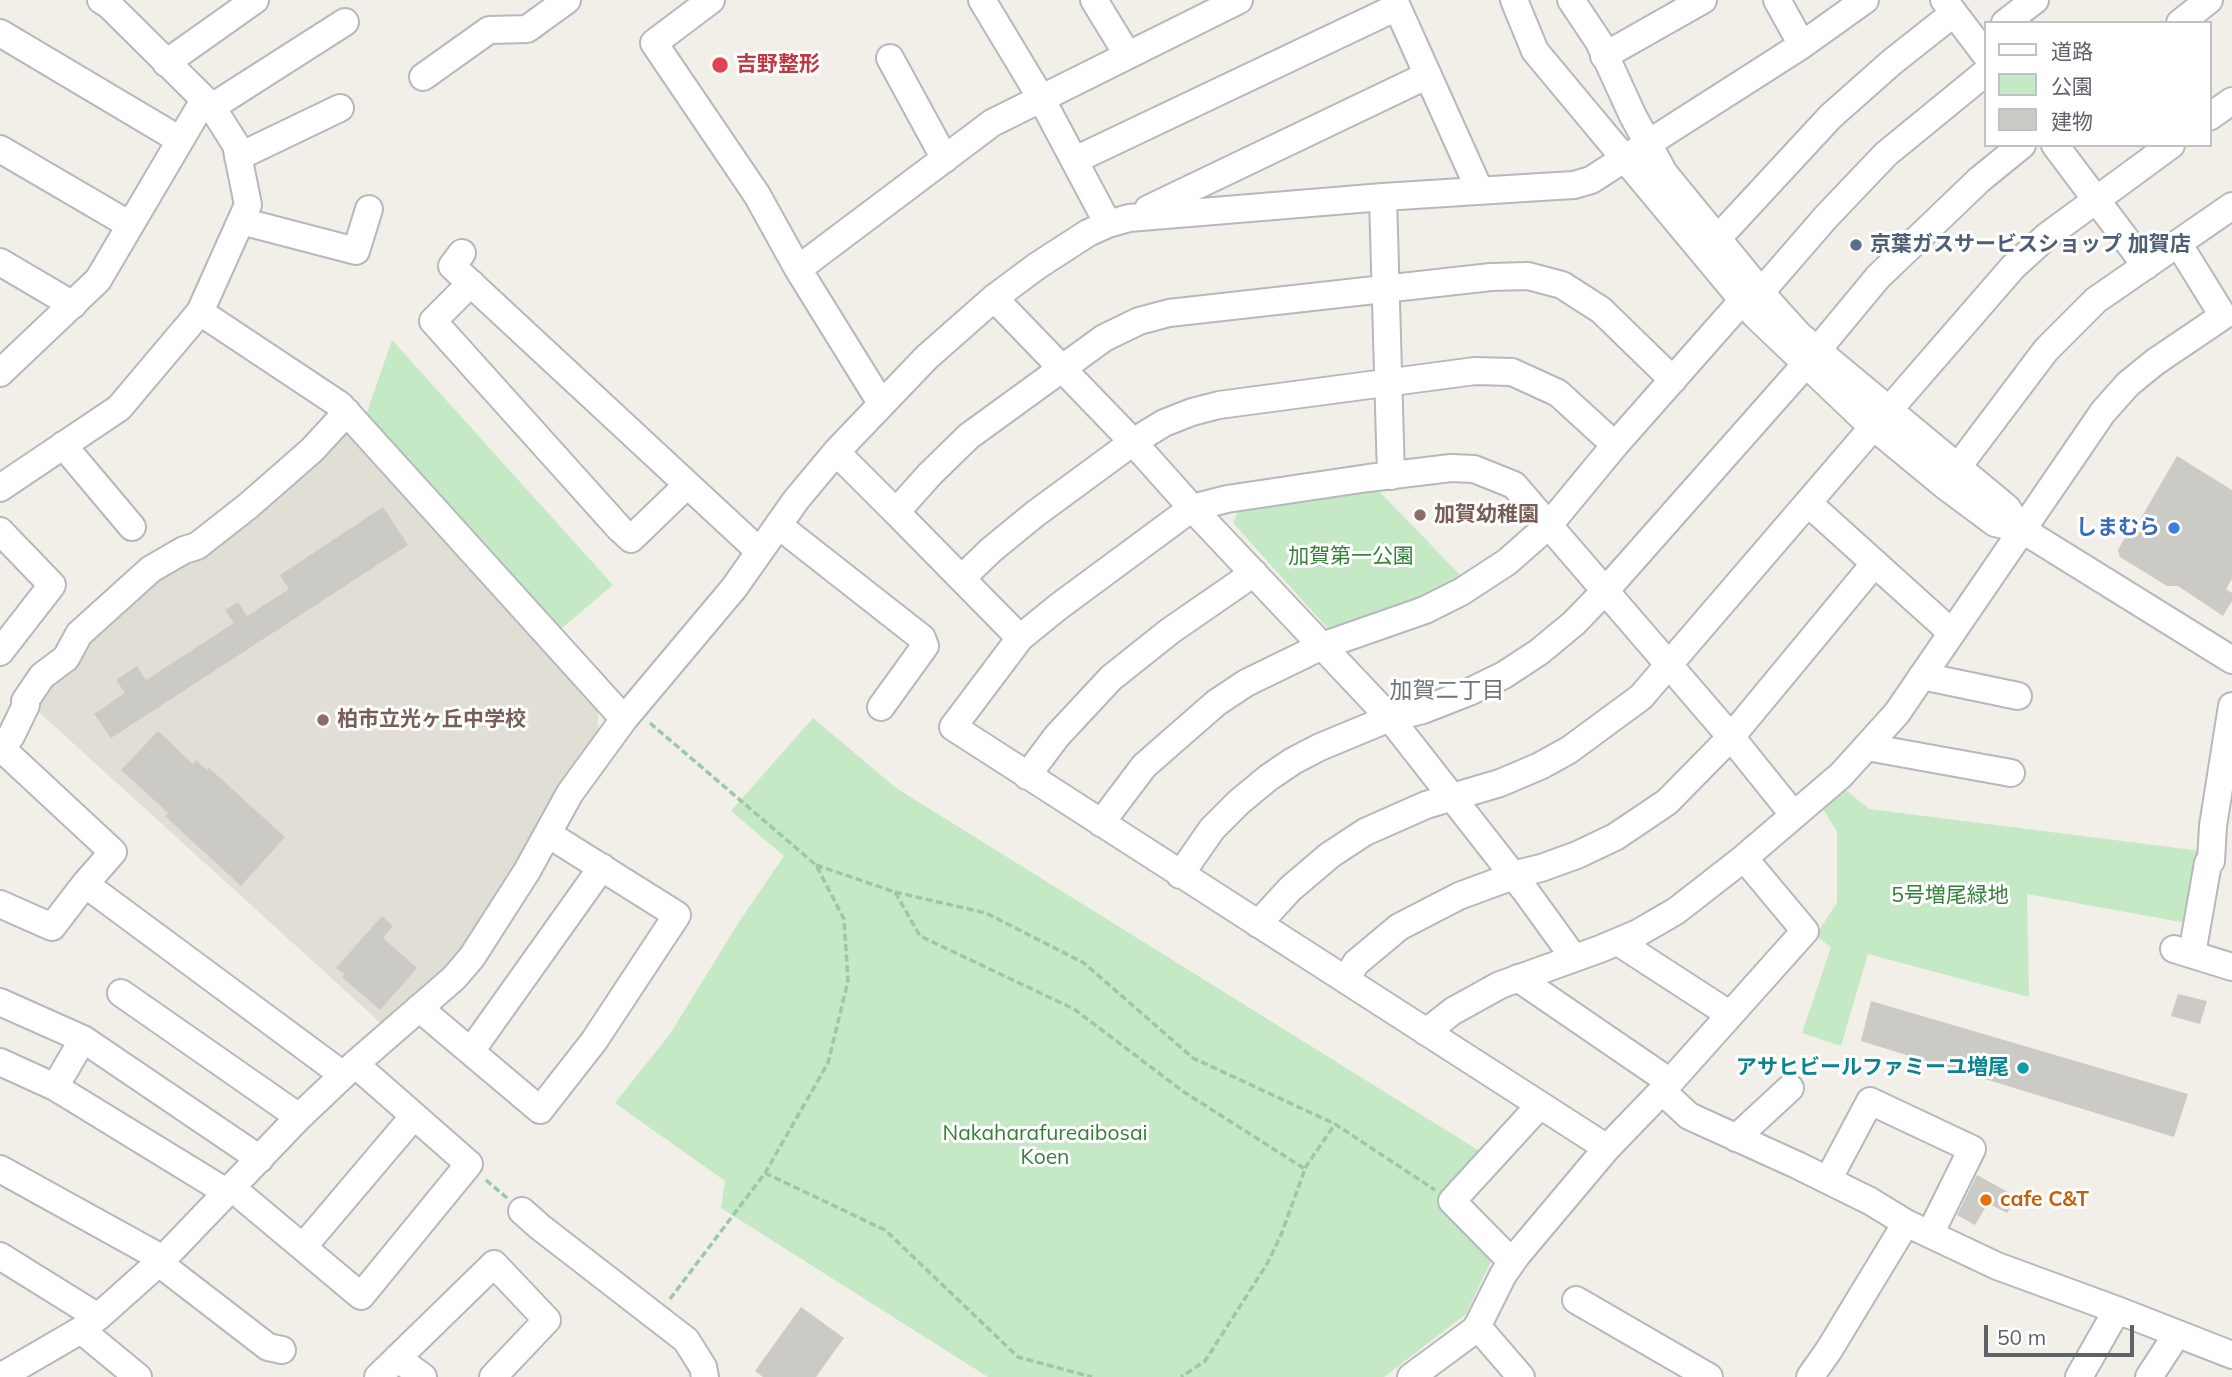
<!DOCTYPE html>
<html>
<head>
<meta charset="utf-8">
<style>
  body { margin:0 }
  #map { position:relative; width:2232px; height:1377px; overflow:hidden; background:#f1efe8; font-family:Mulish,"Noto Sans JP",sans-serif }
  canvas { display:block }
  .legend { position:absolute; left:1984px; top:21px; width:228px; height:126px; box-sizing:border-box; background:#fff; border:2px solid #bfc1c3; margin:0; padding:9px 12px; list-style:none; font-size:21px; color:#5f6368 }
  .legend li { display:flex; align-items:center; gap:14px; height:35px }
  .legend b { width:35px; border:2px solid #bfc1c3 }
  .scale { position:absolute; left:1984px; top:1325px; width:150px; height:32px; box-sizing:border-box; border:4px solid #5f6368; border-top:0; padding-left:9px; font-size:21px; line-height:24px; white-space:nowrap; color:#5f6368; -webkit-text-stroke:5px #fff; paint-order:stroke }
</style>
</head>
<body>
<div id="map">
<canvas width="2232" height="1377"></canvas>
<ul class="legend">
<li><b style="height:9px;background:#fff"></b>道路</li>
<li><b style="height:19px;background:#c5e8c5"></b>公園</li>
<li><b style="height:19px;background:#cccac5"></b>建物</li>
</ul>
<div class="scale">50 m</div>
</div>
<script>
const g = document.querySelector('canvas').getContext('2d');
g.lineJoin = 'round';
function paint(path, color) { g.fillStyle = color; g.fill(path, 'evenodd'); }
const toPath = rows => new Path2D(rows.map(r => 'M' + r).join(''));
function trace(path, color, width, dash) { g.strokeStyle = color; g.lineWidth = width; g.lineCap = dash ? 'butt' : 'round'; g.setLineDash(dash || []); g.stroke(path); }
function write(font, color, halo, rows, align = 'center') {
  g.font = font + ' Mulish,"Noto Sans JP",sans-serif'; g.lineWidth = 6; g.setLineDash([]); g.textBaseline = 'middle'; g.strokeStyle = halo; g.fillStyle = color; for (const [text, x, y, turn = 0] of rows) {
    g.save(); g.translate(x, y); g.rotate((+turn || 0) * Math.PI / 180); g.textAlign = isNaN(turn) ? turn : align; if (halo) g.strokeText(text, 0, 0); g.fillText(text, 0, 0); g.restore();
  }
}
const education = toPath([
  [349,427,598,702,598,735,561,786,457,957,383,1025,30,704,84,636]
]);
const green = toPath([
  [392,340,613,585,556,633,365,418],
  [1377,489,1461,576,1392,612,1330,631,1233,523,1239,509],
  [813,718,896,788,1486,1155,1441,1206,1491,1261,1466,1314,1384,1377,988,1377,721,1208,725,1181,615,1103,670,1034,739,922,784,856,731,811],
  [1842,787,1869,809,2201,851,2186,923,2027,894,2029,997,1868,954,1841,1046,1802,1033,1831,947,1815,936,1837,903,1837,832,1820,804]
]);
const building = toPath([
  [2177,456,2232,490,2232,579,2226,589,2232,593,2232,601,2223,616,2178,586,2167,586,2120,557,2118,550,2129,530,2134,530],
  [383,507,408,545,111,738,94,714,125,693,116,680,137,666,146,680,234,623,225,610,238,602,247,616,289,589,280,575],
  [158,731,193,764,196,760,207,770,209,768,285,837,241,886,165,816,168,813,121,770],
  [382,916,393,926,383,938,417,968,380,1010,342,977,344,974,336,968],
  [2178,994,2207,1001,2200,1024,2171,1016],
  [1871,1001,2188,1094,2174,1137,1861,1041],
  [1977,1175,2017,1197,2007,1213,1988,1203,1975,1225,1957,1215],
  [801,1307,844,1338,816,1377,763,1377,755,1371]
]);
const path = toPath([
  [650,723,816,865,844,919,848,981,828,1063,765,1173,670,1299],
  [816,865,895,892,920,936,1074,1009,1184,1092,1305,1169,1281,1235,1267,1264,1205,1361,1181,1377],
  [895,892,986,913,1084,963,1193,1058,1335,1124,1435,1190],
  [1305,1168,1335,1124],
  [765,1173,885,1230,1018,1357,1092,1377],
  [486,1180,507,1198]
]);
const minor = toPath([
  [711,0,654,43,757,195,798,269,881,403],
  [982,0,1041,98,1108,224],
  [1094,0,1127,54],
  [1394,0,1480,191],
  [1514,0,1535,51,1755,315,1864,419,1944,485,1995,523,2021,529,2232,660],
  [1571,0,1599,42,1633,116,1664,173,1771,304,1799,335,2007,508,2021,529],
  [1777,0,1802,45],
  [1944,0,1985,54],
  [2005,23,2035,0],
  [2180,23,2209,0],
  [0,33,180,140],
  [1604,56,1703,0],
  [890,58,945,159],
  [166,63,255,0],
  [423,77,489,30,527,29,567,0],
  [212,107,345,22],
  [2209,117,2232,101],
  [2055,145,2146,266],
  [0,149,130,225],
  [238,157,340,108],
  [1075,160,1397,7],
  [1383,197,1391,476],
  [1148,209,1428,75],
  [241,221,356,251,369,209],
  [1718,238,1831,116,1892,62,1954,13],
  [462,253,452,266,759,551],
  [0,262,73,305],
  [798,269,992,123,1239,0],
  [471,283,433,321,620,529,631,539,686,486],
  [1761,292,1826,217,1886,154,1985,73],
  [994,298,1133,442,1192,508,1390,718,1527,893,1574,958],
  [200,312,340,405,624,719],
  [0,373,98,280,204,100],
  [1888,411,2013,267,2047,236,2171,145],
  [63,445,132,527],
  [836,452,896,512],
  [1957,468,2046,350,2096,300,2232,206],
  [0,488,119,408,200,312,248,205,236,145,212,107,109,5,101,0],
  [1808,503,1951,632],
  [778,525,922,638,925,646,881,707],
  [0,531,52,585,0,652],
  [962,578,991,550,1035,514,1133,442,1164,423,1192,412,1219,405,1475,371,1512,372,1558,393,1615,445],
  [1020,638,896,512,930,474,969,436,1104,338,1139,321,1169,313,1491,277,1528,276,1562,285,1601,310,1673,380],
  [1922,676,2018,696],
  [1867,747,2011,773],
  [1027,776,1057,736,1111,678,1170,631,1254,573],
  [1101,823,1144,766,1216,703,1246,683,1322,646,1425,610,1461,592,1507,562,1549,525,1615,445,1743,300],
  [1180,875,1212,829,1239,802,1268,778,1293,761,1320,747,1390,718,1423,710,1469,692,1504,675,1539,652,1574,623,1606,590,1805,365,1878,277,1979,180,2022,145],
  [1512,875,1541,868,1577,855,1615,837,1667,802,1731,737,1875,563],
  [85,884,113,852,0,747,11,736,26,705,25,701,42,676,66,658,79,634,151,569,184,550,197,546,248,506,312,450,347,412],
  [0,904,52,927,85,884,343,1075],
  [1258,924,1290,889,1330,855,1365,832,1426,805,1500,783,1540,766,1569,750,1641,697,1873,427],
  [1618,942,1729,1014],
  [2174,949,2232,967],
  [2192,954,2208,863,2211,861,2213,826,2232,706],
  [1518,978,1670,1082],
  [1346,980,1356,963,1399,927,1459,896,1513,876],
  [121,993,299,1117],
  [0,1002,83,1039,260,1159],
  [419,1008,540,1110,594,1041,677,915,548,834],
  [1426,1032,1453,1011,1500,985,1600,949,1638,933,1676,911,1744,858,1841,775,1897,713,2103,412,2128,384,2155,362,2223,316,2178,243],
  [471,1051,602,867],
  [0,1062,55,1087,228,1193],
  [55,1087,83,1039],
  [1662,1091,1689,1116,1797,1165,1870,1201,1906,1223,1997,1266,2117,1310,2232,1355],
  [1736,1138,1790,1088],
  [1607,1148,953,727,1020,638,1058,607,1192,508,1227,499,1368,478,1451,468,1474,469,1514,485,1731,737,1793,814],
  [0,1169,163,1259],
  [1828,1180,1870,1101,1972,1149,1930,1234],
  [232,1188,361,1296,469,1164,355,1064],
  [522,1211,540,1227,686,1340,703,1367,705,1377],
  [303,1247,414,1116],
  [0,1256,98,1317],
  [1512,1262,1452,1201,1540,1105],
  [159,1263,268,1347,282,1350],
  [1576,1300,1709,1377],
  [1477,1326,1521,1377],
  [81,1330,138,1377],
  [397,1358,423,1377],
  [0,1377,81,1330,98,1317,163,1259,299,1117,355,1064,454,978,472,957,527,871,570,793,624,719,734,588,796,500,836,452,927,357,994,298,1037,266,1088,233,1108,224,1129,218,1383,197,1540,187,1574,185,1591,180,1802,45,1865,0],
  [378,1377,494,1264,547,1320,493,1377],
  [1411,1377,1476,1329,1503,1275,1517,1255,1607,1148,1662,1091,1805,931,1744,858],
  [1810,1377,1829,1350,1906,1223],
  [2079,1377,2117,1310],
  [2149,1377,2177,1334]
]);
const markers = [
  [720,65,9,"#e0444e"],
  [1856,245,7,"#5c6f8a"],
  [1420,515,7,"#8d6e63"],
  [2174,528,7,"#3f7fe0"],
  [323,720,7,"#8d6e63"],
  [2023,1068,7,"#0f9aa8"],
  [1986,1200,7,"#e8710a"]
];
const healthNames = [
  ["吉野整形",736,65]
];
const serviceNames = [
  ["京葉ガスサービスショップ 加賀店",1870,245]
];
const educationNames = [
  ["加賀幼稚園",1434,515],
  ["柏市立光ヶ丘中学校",337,720]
];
const shopNames = [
  ["しまむら",2160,528]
];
const parkNames = [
  ["加賀第一公園",1351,557],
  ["5号増尾緑地",1950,896],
  ["Nakaharafureaibosai",1045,1134],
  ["Koen",1045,1158]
];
const cultureNames = [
  ["アサヒビールファミーユ増尾",2009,1068]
];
const foodNames = [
  ["cafe C&T",2000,1200]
];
const neighbourhoodNames = [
  ["加賀二丁目",1447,691]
];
paint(education, '#e1ded6');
paint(green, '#c5e8c5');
paint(building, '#cccac5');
trace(minor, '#b5b8bc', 30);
trace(path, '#9cc7a9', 3.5, [7, 3.5]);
trace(minor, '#fff', 26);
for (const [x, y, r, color] of markers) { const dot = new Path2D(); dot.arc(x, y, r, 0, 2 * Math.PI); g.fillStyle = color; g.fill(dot); trace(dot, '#fff', 2.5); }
write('bold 21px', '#be3a42', '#fff', healthNames, 'left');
write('bold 21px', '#4e5e75', '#fff', serviceNames, 'left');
write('bold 21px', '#785e54', '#fff', educationNames, 'left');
write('bold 21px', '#366cbe', '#fff', shopNames, 'right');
write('21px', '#348238', '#fff', parkNames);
write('bold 21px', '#0d838f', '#fff', cultureNames, 'right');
write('bold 21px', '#c56008', '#fff', foodNames, 'left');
write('23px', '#70757a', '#fff', neighbourhoodNames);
</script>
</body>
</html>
